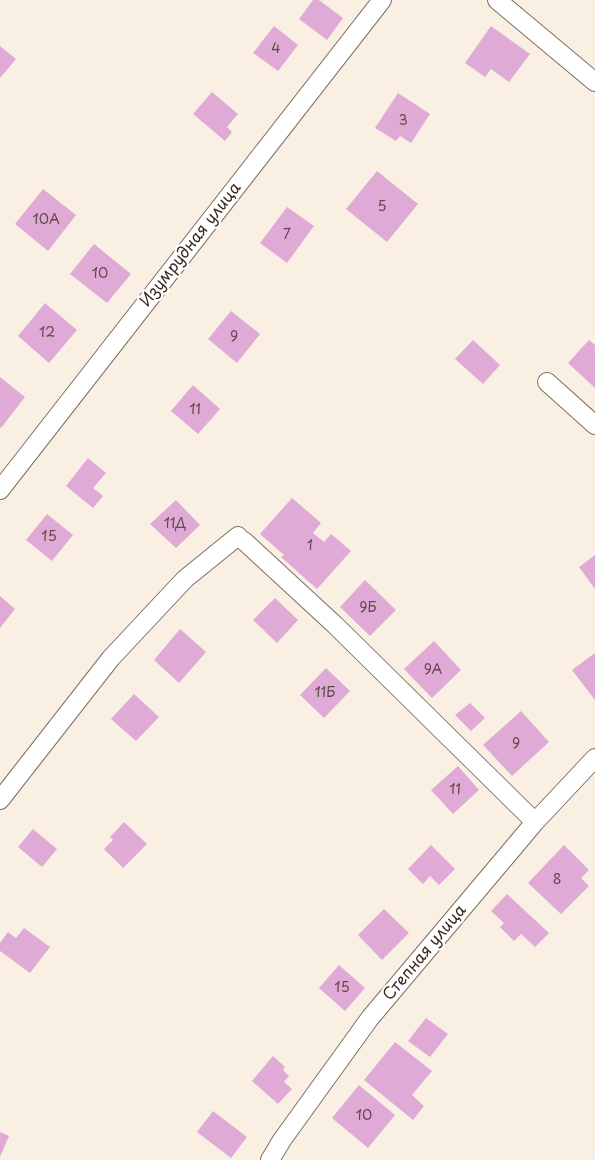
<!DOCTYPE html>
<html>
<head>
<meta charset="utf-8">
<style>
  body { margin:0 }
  canvas { display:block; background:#f9efe2 }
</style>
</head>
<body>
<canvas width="595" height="1160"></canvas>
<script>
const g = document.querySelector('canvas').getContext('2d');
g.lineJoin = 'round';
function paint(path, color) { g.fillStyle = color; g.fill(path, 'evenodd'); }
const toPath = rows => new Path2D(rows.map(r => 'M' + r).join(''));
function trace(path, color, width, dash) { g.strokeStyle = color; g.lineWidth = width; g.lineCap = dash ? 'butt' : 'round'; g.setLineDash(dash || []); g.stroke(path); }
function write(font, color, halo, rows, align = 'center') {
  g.font = font + ' "Playpen Sans",sans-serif'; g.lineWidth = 4.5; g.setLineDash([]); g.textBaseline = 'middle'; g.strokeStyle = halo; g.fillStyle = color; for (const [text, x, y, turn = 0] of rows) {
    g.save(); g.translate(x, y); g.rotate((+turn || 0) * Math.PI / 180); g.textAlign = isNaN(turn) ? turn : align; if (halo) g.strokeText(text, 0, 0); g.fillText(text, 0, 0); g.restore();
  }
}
const building = toPath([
  [313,0,319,0,343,18,327,40,299,19],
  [274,26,298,45,278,71,253,53],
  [491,26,530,54,509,82,491,69,485,77,465,63],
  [0,46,16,59,0,78],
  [212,92,238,114,227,127,232,132,225,141,193,114],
  [398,93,430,114,411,143,400,136,396,141,375,128],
  [377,171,418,204,387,242,346,209],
  [43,189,76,215,48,251,15,224],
  [287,207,314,226,287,263,260,243],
  [94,244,131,274,107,303,70,274],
  [45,303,77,330,49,363,18,336],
  [231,311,260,334,237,363,208,339],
  [473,340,500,365,483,384,455,359],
  [589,340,595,345,595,388,568,363],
  [0,377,25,397,1,428,0,427],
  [193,385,220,409,198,434,171,411],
  [88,458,106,473,93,488,103,496,93,508,66,486],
  [292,498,321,523,313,533,324,542,331,534,351,551,317,589,281,557,284,555,260,534],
  [176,500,200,525,176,548,150,524],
  [47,514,73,535,52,561,26,540],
  [595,555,595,589,579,567],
  [365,580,396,610,370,636,340,607],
  [0,596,15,609,0,628],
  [275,598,298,620,277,643,253,620],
  [180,629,206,652,179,683,154,660],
  [434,641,461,670,432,698,404,669],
  [595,653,595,700,572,670],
  [326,668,350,691,324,718,300,695],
  [134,694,159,717,136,741,111,719],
  [470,703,485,718,471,731,455,715],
  [521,711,549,742,512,776,483,745],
  [458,766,479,790,453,814,431,790],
  [124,822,147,844,123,868,104,849,113,840,110,837],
  [33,829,57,849,42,867,18,847],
  [431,845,455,869,439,885,430,876,423,884,408,869],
  [564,845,589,870,581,878,589,886,561,914,528,883],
  [507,894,549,933,535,947,521,934,514,941,500,927,504,923,491,911],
  [384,909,409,933,382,960,358,935],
  [24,928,50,947,30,973,0,951,0,943,8,932,16,938],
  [339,965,365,988,345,1011,319,988],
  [426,1018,448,1034,430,1057,408,1041],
  [395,1042,432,1071,412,1095,424,1106,413,1120,364,1080],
  [273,1056,285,1067,283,1070,289,1076,284,1082,292,1089,278,1104,252,1081],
  [359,1085,395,1115,368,1148,332,1118],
  [213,1111,247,1137,231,1158,197,1132],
  [0,1132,9,1136,0,1157]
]);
const street = toPath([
  [497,0,595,82],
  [547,382,595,425],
  [0,490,382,0],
  [244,541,335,625,535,822],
  [0,800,111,658,185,579,238,536],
  [270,1160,282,1140,370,1018,535,822,595,758]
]);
const numberNames = [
  ["4",276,49],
  ["3",403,121],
  ["5",382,207],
  ["10А",46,220],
  ["7",287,235],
  ["10",100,274],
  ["12",47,333],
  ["9",234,337],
  ["11",195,410],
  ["11Д",175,524],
  ["15",49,537],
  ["1",310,546],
  ["9Б",368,608],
  ["9А",433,670],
  ["11Б",325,693],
  ["9",516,744],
  ["11",455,790],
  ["8",557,880],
  ["15",342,988],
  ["10",364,1116]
];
const streetNames = [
  ["Изумрудная улица",191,245,-52],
  ["Степная улица",425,953,-50]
];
paint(building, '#dfabd6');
trace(street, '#7e6f63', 20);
trace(street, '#fff', 18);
write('14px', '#644a4c', null, numberNames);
write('16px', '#3b2a1e', '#fff', streetNames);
</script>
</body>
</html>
